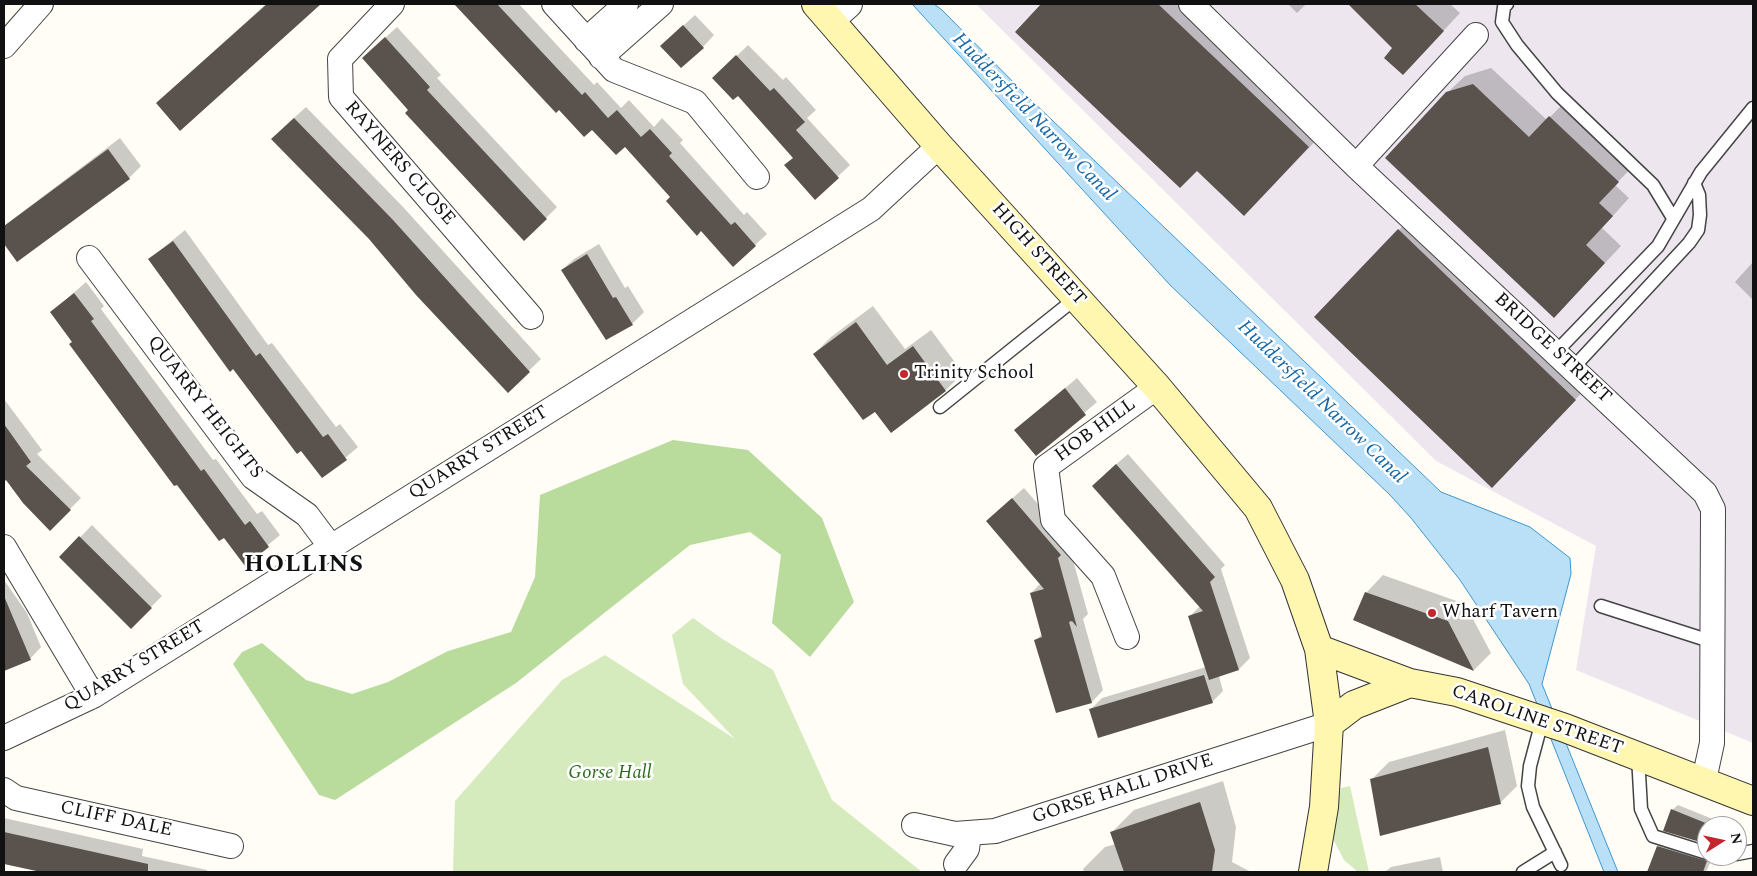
<!DOCTYPE html>
<html>
<head>
<meta charset="utf-8">
<style>
  body { margin:0 }
  #map { position:relative; width:1757px; height:876px; overflow:hidden; background:#fffdf5; font-family:Spectral,serif }
  canvas { display:block }
  .frame { position:absolute; inset:0; border:5px solid #111; pointer-events:none }
  .north { position:absolute; left:1697px; top:816px; width:50px; height:50px; box-sizing:border-box; background:#fff; border:1px solid #a0a0a0; border-radius:50%; rotate:80deg; font-size:14px; font-weight:700; line-height:20px; text-align:center; color:#111 }
  .north::after { content:''; display:block; margin:auto; width:18px; height:22px; background:#c4262e; clip-path:polygon(50% 0,100% 100%,50% 72%,0 100%) }
</style>
</head>
<body>
<div id="map">
<canvas width="1757" height="876"></canvas>
<div class="frame"></div>
<div class="north">N</div>
</div>
<script>
const g = document.querySelector('canvas').getContext('2d');
g.lineJoin = 'round';
function paint(path, color) { g.fillStyle = color; g.fill(path, 'evenodd'); }
const toPath = rows => new Path2D(rows.map(r => 'M' + r).join(''));
function trace(path, color, width, dash) { g.strokeStyle = color; g.lineWidth = width; g.lineCap = dash ? 'butt' : 'round'; g.setLineDash(dash || []); g.stroke(path); }
function write(font, color, halo, rows, align = 'center') {
  g.font = font + ' Spectral,serif'; g.lineWidth = 5; g.setLineDash([]); g.textBaseline = 'middle'; g.strokeStyle = halo; g.fillStyle = color; for (const [text, x, y, turn = 0] of rows) {
    g.save(); g.translate(x, y); g.rotate((+turn || 0) * Math.PI / 180); g.textAlign = isNaN(turn) ? turn : align; if (halo) g.strokeText(text, 0, 0); g.fillText(text, 0, 0); g.restore();
  }
}
const industrial = toPath([
  [976,4,1753,4,1753,743,1576,670,1596,546,1436,461]
]);
const green = toPath([
  [693,618,721,638,773,670,832,800,922,872,453,872,455,801,562,680,605,655,735,739,683,684,672,635],
  [1350,786,1369,872,1358,872,1344,860,1333,839,1334,816,1341,788]
]);
const forest = toPath([
  [673,440,748,450,822,518,854,602,810,657,772,623,781,555,750,532,690,545,516,683,335,800,319,795,233,664,242,652,262,643,306,680,352,694,388,682,448,651,511,632,535,577,540,495]
]);
const water = toPath([
  [912,4,934,4,942,10,1029,98,1441,492,1530,527,1570,558,1571,574,1542,684,1618,872,1604,872,1529,684,1460,580,1411,518,1390,495,1170,285,912,4]
]);
const shadow = toPath([
  [266,4,319,4,169,92],
  [471,4,519,4,594,85,597,82,621,108,629,100,654,127,662,118,683,140,680,143,744,215,747,212,767,234,733,265,625,145,592,128,463,11],
  [1043,4,1193,4,1326,130,1261,198,1197,170,1016,32],
  [1288,4,1306,4,1297,13],
  [1350,4,1450,4,1460,13,1420,56,1393,48],
  [695,15,714,35,703,47,673,35],
  [397,27,441,75,437,78,557,207,546,218,410,110,375,47],
  [748,45,783,80,786,77,816,110,807,118,850,165,815,198,794,157,738,95,714,78],
  [1491,68,1547,120,1567,100,1635,164,1615,185,1629,198,1602,228,1621,246,1571,299,1447,93,1465,76],
  [306,107,404,208,541,359,508,391,284,127],
  [120,138,141,166,129,178,17,260,4,242,4,226],
  [1416,213,1592,382,1509,469,1399,230],
  [185,230,268,345,272,343,336,427,340,424,358,447,323,477,150,259],
  [599,244,625,288,628,286,644,312,632,324,562,270,574,259],
  [1753,262,1753,300,1735,282],
  [86,282,104,306,101,309,213,460,216,459,257,514,262,511,280,535,245,564,52,312],
  [873,306,905,349,931,330,963,373,946,390,891,431,875,410,814,354,831,337],
  [1077,378,1097,402,1036,454,1016,430],
  [4,399,42,450,37,454,81,498,50,529,24,503,4,475],
  [1128,454,1225,565,1221,569,1250,658,1239,669,1219,676,1223,691,1212,702,1091,709,1102,698,1206,667,1190,616,1200,606,1105,474],
  [1024,488,1072,543,1069,546,1088,614,1083,619,1103,690,1092,702,1057,712,1036,640,1042,634,1031,593,1041,583,999,510],
  [92,525,162,596,131,627,61,557],
  [1383,575,1465,604,1491,653,1474,670,1355,619,1366,593],
  [4,580,27,613,41,647,30,659,4,669],
  [1505,730,1517,786,1500,803,1372,779,1389,762],
  [1223,781,1236,827,1232,862,1251,872,1084,872,1083,869,1105,847,1116,844,1112,832,1134,810],
  [1678,805,1725,824,1724,826,1707,826,1707,844,1665,830,1672,810],
  [4,818,143,849,142,856,207,870,207,872,50,872,4,862],
  [1666,839,1707,856,1713,856,1706,872,1648,872,1658,846],
  [1440,857,1443,872,1385,872,1391,867]
]);
const building = toPath([
  [267,4,321,4,180,131,156,103],
  [454,4,497,4,582,95,585,92,608,118,617,110,641,137,650,129,672,153,669,156,731,225,735,222,756,246,733,267,701,231,697,236,666,201,670,197,625,147,616,155,592,130,584,137,559,110,556,113],
  [1041,4,1158,4,1309,147,1244,216,1197,171,1180,188,1015,32],
  [1348,4,1415,4,1444,31,1403,75,1384,58,1392,48],
  [683,25,704,48,681,68,660,46],
  [385,37,430,87,427,90,547,219,524,241,405,113,408,110,362,58],
  [736,55,770,91,774,88,805,122,796,130,839,178,815,200,784,165,793,158,738,96,733,100,712,78],
  [1473,84,1529,137,1549,116,1619,182,1599,203,1613,216,1586,245,1605,263,1554,318,1385,158,1446,92],
  [294,118,393,220,530,372,508,393,416,295,369,239,271,139],
  [108,149,130,179,17,262,4,244,4,226],
  [1398,229,1576,400,1492,488,1314,317],
  [173,241,256,356,260,353,323,437,328,434,347,460,322,478,301,451,297,454,233,369,230,372,148,259],
  [587,254,613,298,616,297,633,325,606,340,561,270],
  [74,293,94,319,91,321,201,471,204,469,245,525,250,521,269,547,245,566,224,538,219,541,177,485,174,486,69,344,72,342,50,312],
  [856,322,887,365,913,346,946,391,891,433,875,412,863,420,813,354],
  [1065,388,1086,415,1036,456,1014,430],
  [4,424,31,462,26,466,71,510,50,531,23,503,6,480,4,482],
  [1116,464,1215,577,1210,582,1239,670,1209,680,1188,616,1203,611,1092,486],
  [1012,498,1061,555,1058,558,1077,627,1072,621,1069,622,1092,703,1056,713,1034,640,1042,637,1030,593,1044,589,986,521],
  [79,536,152,608,131,629,59,557],
  [1365,592,1448,621,1474,671,1353,620],
  [4,596,31,660,4,671],
  [1204,675,1213,703,1098,738,1089,709],
  [1488,747,1501,804,1380,836,1370,779],
  [1200,802,1215,850,1212,872,1124,872,1110,832],
  [1671,809,1713,826,1707,826,1707,844,1663,831],
  [4,832,148,864,148,872,41,872,4,864],
  [1657,846,1707,861,1703,872,1647,872]
]);
const service = toPath([
  [1507,4,1504,7,1502,22,1517,45,1557,93,1653,185,1673,218],
  [1555,353,1658,246,1701,172,1753,108],
  [1572,369,1689,243,1698,230,1700,215,1699,195,1694,183],
  [940,407,1076,298],
  [1601,606,1713,642],
  [1542,721,1530,766,1528,786,1533,807,1561,865],
  [1638,756,1641,809,1653,836,1707,853],
  [1737,854,1753,851],
  [1719,856,1721,856],
  [1523,872,1555,852]
]);
const minor = toPath([
  [392,4,340,59,341,97,531,317],
  [554,4,614,70,695,102,757,177],
  [1191,4,1356,166,1705,493,1713,509,1712,743,1704,780],
  [586,40,626,4],
  [4,46,41,4],
  [601,57,661,4],
  [1356,166,1476,35],
  [89,258,253,477,307,515,331,547],
  [4,547,93,696],
  [1127,637,1103,576,1053,520,1046,467,1157,387],
  [4,738,93,696,871,209,939,146],
  [4,790,16,798,231,846],
  [914,825,955,834,995,831,1329,724],
  [956,864,967,849,969,833]
]);
const tertiary = toPath([
  [831,19,848,4]
]);
const secondary = toPath([
  [816,4,939,146,1157,387,1258,508,1295,580,1319,649,1329,724,1324,807,1313,872],
  [1319,649,1410,683,1457,692,1565,728,1753,801],
  [1329,724,1354,705,1410,683]
]);
const markers = [
  [904,374,5,"#c4262e"],
  [1432,613,5,"#c4262e"]
];
const streetNames = [
  ["RAYNERS CLOSE",399,164,49],
  ["HIGH STREET",1038,255,48],
  ["BRIDGE STREET",1552,349,43],
  ["QUARRY HEIGHTS",204,408,52],
  ["HOB HILL",1096,431,-36],
  ["QUARRY STREET",479,454,-32],
  ["QUARRY STREET",135,667,-31],
  ["CAROLINE STREET",1537,721,19],
  ["GORSE HALL DRIVE",1123,790,-18],
  ["CLIFF DALE",116,820,12]
];
const poiNames = [
  ["Trinity School",914,374],
  ["Wharf Tavern",1442,613]
];
const parkNames = [
  ["Gorse Hall",610,774]
];
const waterNames = [
  ["Huddersfield Narrow Canal",1033,118,46],
  ["Huddersfield Narrow Canal",1321,403,44]
];
const districtNames = [
  ["HOLLINS",304,566]
];
paint(industrial, '#eee6ef');
paint(green, '#d5ebbd');
paint(forest, '#b9dc9c');
paint(water, '#b9e0f7');
trace(water, '#3f96cf', 1);
paint(shadow, '#0003');
paint(building, '#5a524d');
trace(service, '#444', 15);
trace(minor, '#444', 26);
trace(tertiary, '#444', 30);
trace(secondary, '#333', 30);
trace(service, '#fff', 12);
trace(minor, '#fff', 24);
trace(tertiary, '#fff', 28);
trace(secondary, '#fff6b0', 28);
for (const [x, y, r, color] of markers) { const dot = new Path2D(); dot.arc(x, y, r, 0, 2 * Math.PI); g.fillStyle = color; g.fill(dot); trace(dot, '#fff', 2); }
write('19px', '#111', '#fff', streetNames);
write('19px', '#111', '#fff', poiNames, 'left');
write('italic 19px', '#2f6b1f', '#fff', parkNames);
write('italic 20px', '#1768a6', '#fff', waterNames);
g.letterSpacing = '1px';
write('bold 24px', '#111', '#fff', districtNames);
g.letterSpacing = '0px';
</script>
</body>
</html>
